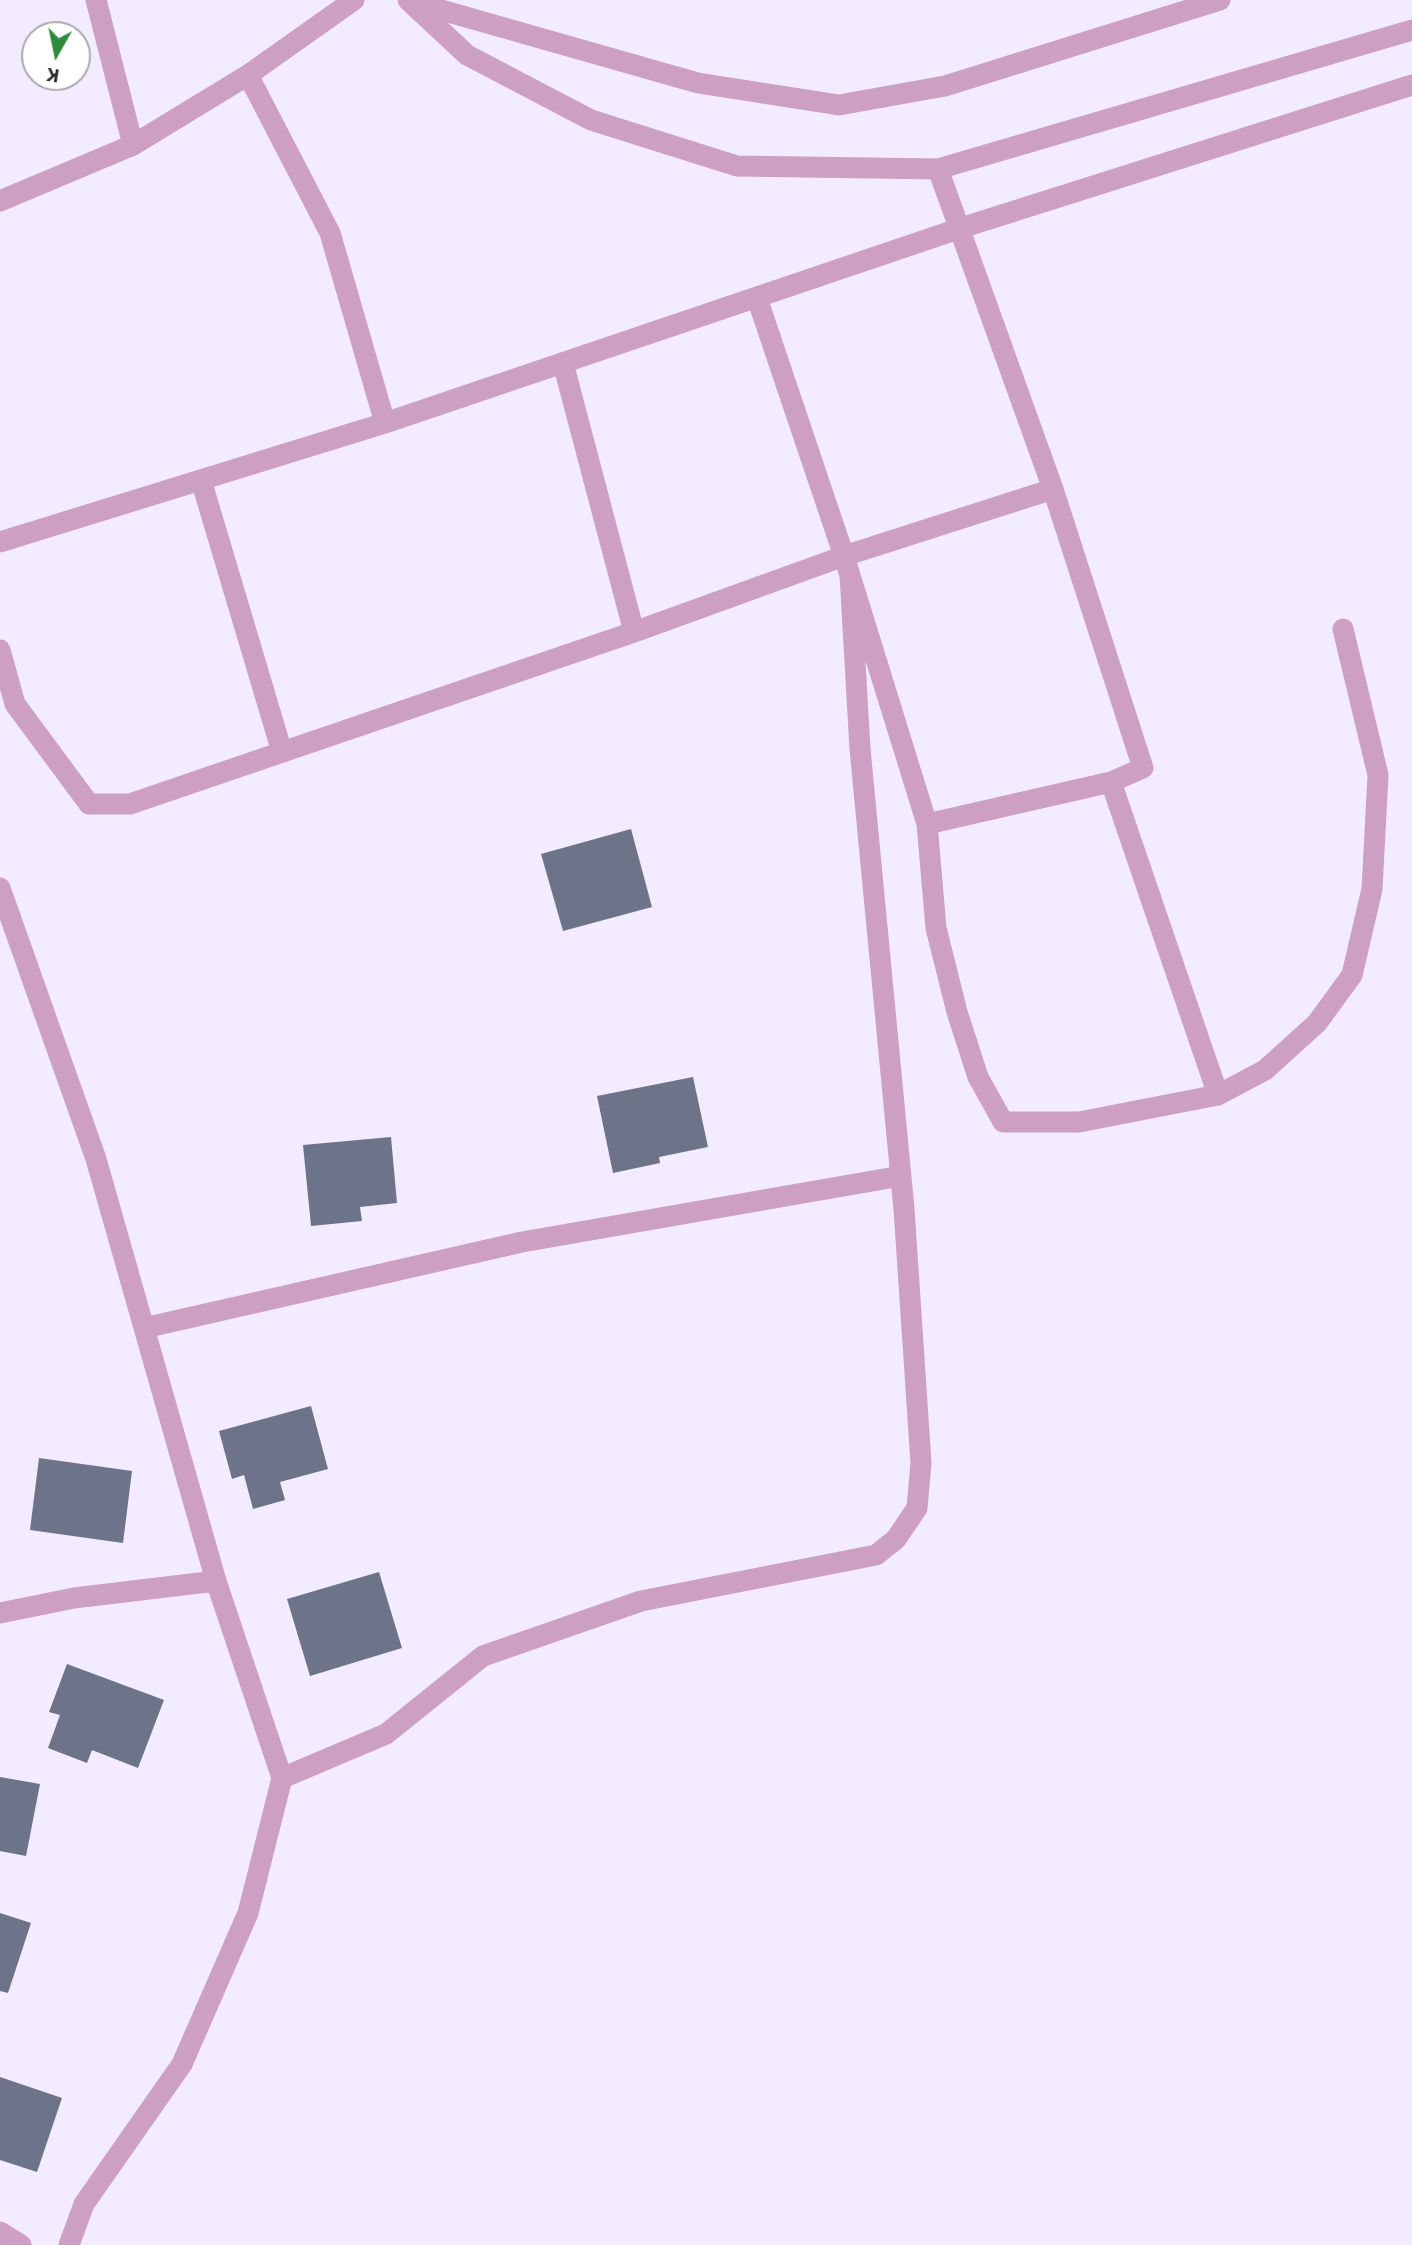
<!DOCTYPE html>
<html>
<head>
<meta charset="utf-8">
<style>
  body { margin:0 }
  #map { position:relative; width:1412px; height:2245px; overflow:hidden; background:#f3ebff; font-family:Roboto,sans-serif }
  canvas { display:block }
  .north { position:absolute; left:21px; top:21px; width:70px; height:70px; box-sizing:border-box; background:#fff; border:2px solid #aaa9ac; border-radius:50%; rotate:189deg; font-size:19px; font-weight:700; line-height:28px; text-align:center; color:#2b2730 }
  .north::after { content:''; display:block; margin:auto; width:24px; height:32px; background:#318b3c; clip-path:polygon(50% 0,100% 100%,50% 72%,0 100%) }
</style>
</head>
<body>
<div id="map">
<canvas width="1412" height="2245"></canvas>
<div class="north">K</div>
</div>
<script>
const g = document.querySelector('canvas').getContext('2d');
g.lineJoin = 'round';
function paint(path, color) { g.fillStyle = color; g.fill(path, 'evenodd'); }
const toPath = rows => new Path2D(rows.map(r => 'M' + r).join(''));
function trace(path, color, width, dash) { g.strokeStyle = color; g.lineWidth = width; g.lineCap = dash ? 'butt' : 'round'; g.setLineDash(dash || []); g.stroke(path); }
const building = toPath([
  [631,829,652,907,563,931,541,854],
  [693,1077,708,1147,659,1157,660,1163,613,1173,597,1096],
  [391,1137,397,1203,360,1207,362,1221,311,1226,303,1145],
  [311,1406,328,1469,280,1482,285,1500,253,1509,244,1475,232,1479,219,1431],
  [39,1458,132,1471,123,1543,30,1530],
  [379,1572,402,1648,310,1676,287,1599],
  [67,1664,164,1700,138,1768,92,1750,87,1763,48,1748,60,1715,49,1712],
  [0,1777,40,1784,26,1856,0,1851],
  [0,1913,31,1923,8,1993,0,1991],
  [0,2077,62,2098,37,2172,0,2160]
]);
const minor = toPath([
  [96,0,133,145],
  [248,75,330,233,385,423],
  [757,298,844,556,927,824,936,928,957,1012,978,1077,1003,1122,1079,1122,1218,1095,1265,1070,1317,1023,1352,975,1372,889,1378,775,1343,629],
  [563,363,634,632],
  [201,480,282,752],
  [0,542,385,423,961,228,1412,85],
  [0,650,15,704,89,804,130,804,634,632,844,556,1053,489],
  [1111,782,1218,1095],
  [927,824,1111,782,1143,768,1053,489,938,169],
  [0,888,96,1159,216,1581,282,1778,248,1913,182,2064,84,2204,69,2245],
  [144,1328,522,1242,901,1176],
  [0,1613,74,1598,216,1581],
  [282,1778,386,1734,483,1656,641,1601,876,1555,896,1539,917,1508,921,1463,904,1209,860,749,850,575],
  [0,2232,21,2245]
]);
const tertiary = toPath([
  [408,0,467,55,591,120,737,166,938,169,1412,30],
  [413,2,698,83,839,105,945,86,1220,0],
  [0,201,133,145,248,75,354,0]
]);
paint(building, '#6d7389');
trace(minor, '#cd9fc2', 21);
trace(tertiary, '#cd9fc2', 21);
</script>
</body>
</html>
